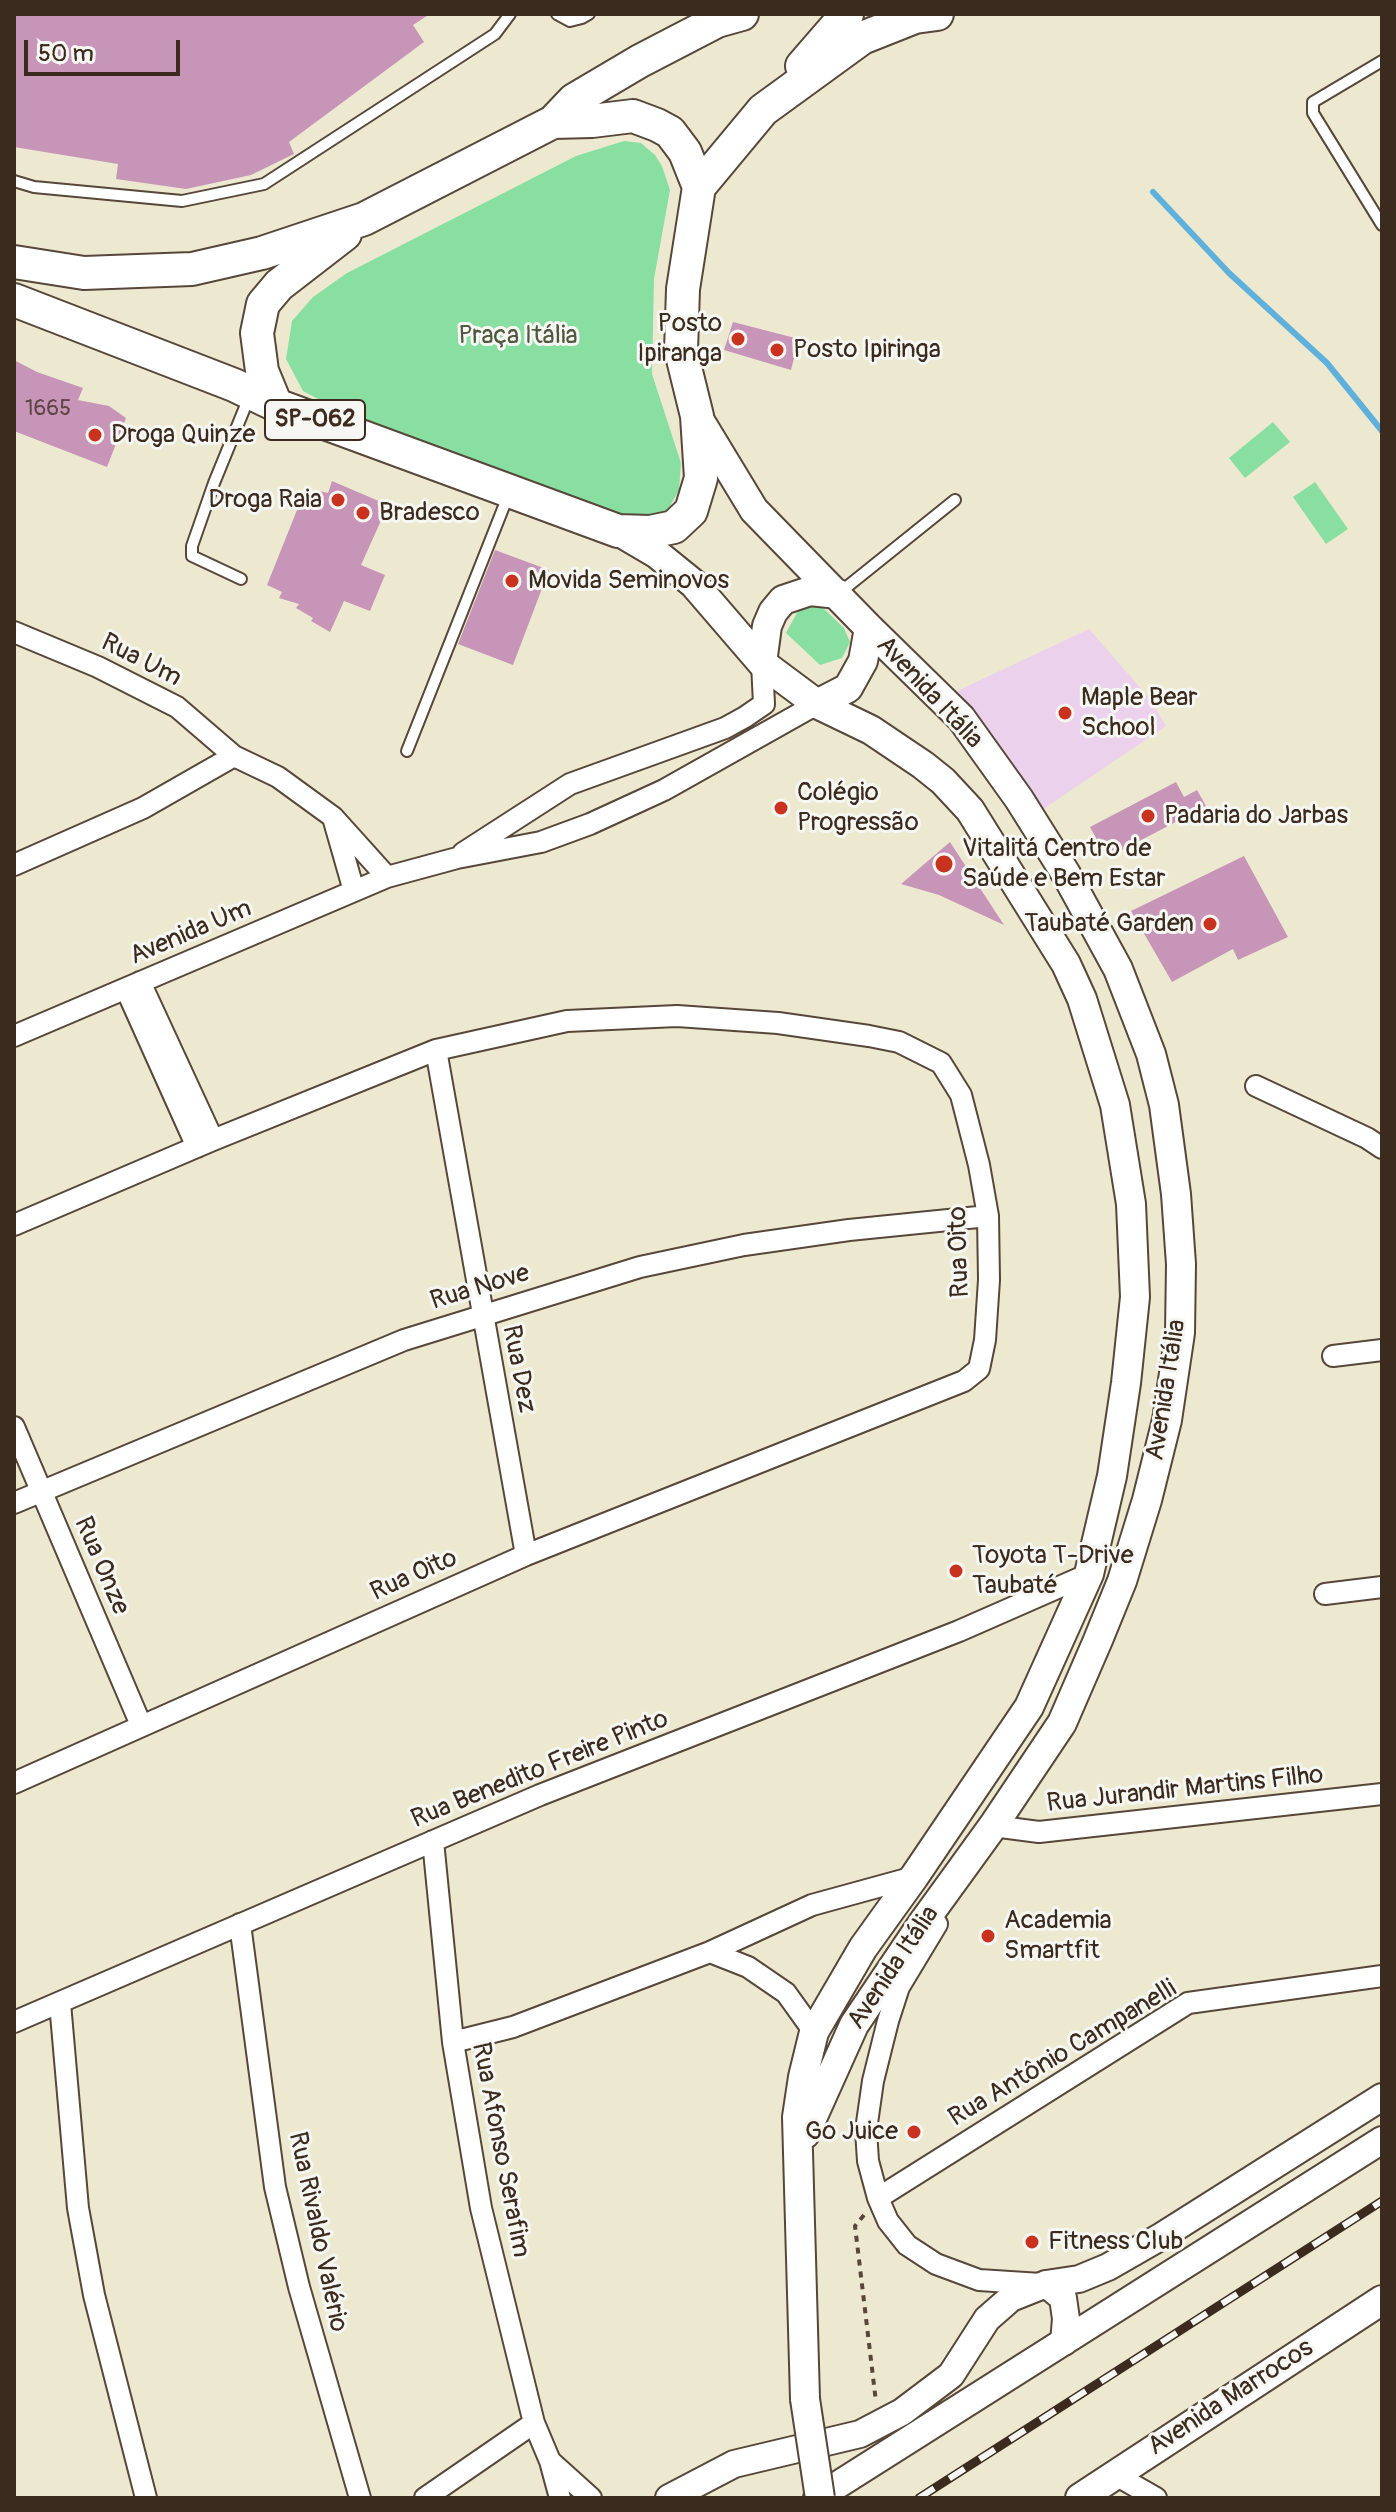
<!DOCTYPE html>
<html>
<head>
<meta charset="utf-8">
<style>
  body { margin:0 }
  #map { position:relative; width:1396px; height:2512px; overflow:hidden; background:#ede9d1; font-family:Pangolin,sans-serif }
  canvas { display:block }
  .frame { position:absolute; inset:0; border:16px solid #3b2a1e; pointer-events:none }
  .scale { position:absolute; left:24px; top:40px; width:156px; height:36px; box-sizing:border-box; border:4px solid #3b2a1e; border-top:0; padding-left:10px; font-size:24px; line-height:28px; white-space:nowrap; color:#3b2a1e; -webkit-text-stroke:6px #f6f6f2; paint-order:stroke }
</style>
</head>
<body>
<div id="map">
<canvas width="1396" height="2512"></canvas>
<div class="frame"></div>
<div class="scale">50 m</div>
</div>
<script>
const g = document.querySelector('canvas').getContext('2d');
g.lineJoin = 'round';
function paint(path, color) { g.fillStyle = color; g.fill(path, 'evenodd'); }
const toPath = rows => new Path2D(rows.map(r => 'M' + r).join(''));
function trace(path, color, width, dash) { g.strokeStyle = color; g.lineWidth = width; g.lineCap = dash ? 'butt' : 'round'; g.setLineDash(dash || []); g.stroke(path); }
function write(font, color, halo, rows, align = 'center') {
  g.font = font + ' Pangolin,sans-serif'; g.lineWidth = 6; g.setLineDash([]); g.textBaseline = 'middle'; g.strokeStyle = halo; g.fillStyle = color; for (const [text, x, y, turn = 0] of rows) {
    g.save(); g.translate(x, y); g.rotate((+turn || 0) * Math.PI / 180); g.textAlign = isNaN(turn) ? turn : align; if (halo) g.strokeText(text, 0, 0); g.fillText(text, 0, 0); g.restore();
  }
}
const built = toPath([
  [1089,629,1151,700,1166,726,1039,812,957,691]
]);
const green = toPath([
  [624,141,641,143,655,155,662,166,670,190,654,279,652,374,681,463,679,490,669,508,658,518,616,522,354,418,303,391,286,359,292,321,313,297,347,273,576,156],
  [1273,422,1290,442,1245,478,1229,458],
  [1315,482,1348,529,1326,544,1293,497],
  [810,604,822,607,844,628,850,642,842,658,820,665,786,633,798,611]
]);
const stream = toPath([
  [1153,192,1229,273,1327,363,1382,431]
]);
const building = toPath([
  [14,14,430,14,413,25,424,42,289,142,294,154,251,175,186,189,116,179,118,164,14,147],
  [733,322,799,339,791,370,724,350],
  [14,360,37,372,83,388,78,400,109,406,126,418,107,467,14,431],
  [332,481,388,505,361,565,385,575,370,611,344,601,330,632,311,621,313,618,296,608,299,604,279,598,282,592,267,585,299,505,311,509,319,491,328,493],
  [495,550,549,570,513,665,458,644],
  [1176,782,1184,797,1197,790,1206,806,1107,858,1090,827],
  [950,842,1004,925,939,895,901,884],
  [1244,856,1288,937,1238,960,1233,949,1172,982,1131,911]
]);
const path = toPath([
  [864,2215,855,2226,876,2402]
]);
const service = toPath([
  [557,14,570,21,582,18,589,14],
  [1382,61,1313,102,1313,113,1382,225],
  [14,181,34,187,182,201,264,184,495,34,510,14],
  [241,579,192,556,192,546,214,483,250,395],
  [838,594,955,500],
  [407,751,508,496]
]);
const minor = toPath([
  [14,632,98,667,177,707,234,756,278,777,333,817,387,877],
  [334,821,354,891],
  [463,853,570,784,725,728,745,717,764,704,762,663],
  [14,865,143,808,234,756],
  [140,982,213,1140],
  [126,989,197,1147],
  [14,1036,387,877,457,858,541,842,590,824,664,790,817,704],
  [436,1050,526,1555],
  [1256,1086,1367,1138,1382,1148],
  [14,1225,213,1140,436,1050,567,1021,677,1016,778,1023,869,1036,899,1042,941,1063,961,1095,979,1165,988,1216,989,1280,985,1340,979,1369,964,1381,526,1555,14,1783],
  [1333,1356,1382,1350],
  [14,1427,141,1725],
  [14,1503,404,1340,640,1267,744,1245,849,1230,988,1216],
  [1325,1594,1382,1587],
  [989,1833,993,1826,1039,1832,1382,1794],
  [433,1841,453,2042,481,2208,534,2423,550,2461,560,2498],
  [240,1924,275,2187,299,2287,360,2498],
  [937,1924,899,1987,888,2021,873,2081,866,2130,868,2161,878,2198,888,2221,907,2245,936,2264,979,2280,1041,2284],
  [710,1952,748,1967,786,1993,814,2032],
  [60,2003,78,2208,94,2295,146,2498],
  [14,2022,540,1795,959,1631,1089,1574],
  [453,2042,513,2027,710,1952,812,1905,914,1877],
  [878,2198,1188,2003,1382,1976],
  [550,2461,591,2498],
  [1114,2474,1156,2498],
  [425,2498,534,2423]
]);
const tertiary = toPath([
  [1046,2284,1063,2298,1066,2319,1064,2342],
  [669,2498,734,2464,860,2434,902,2412,951,2375,987,2319,1011,2298,1046,2284,1079,2279,1108,2267,1162,2236,1382,2097],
  [817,2498,1382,2140]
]);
const secondary = toPath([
  [697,416,754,510,869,628,961,718,1019,799,1066,874,1118,969,1151,1054,1164,1105,1176,1194,1181,1264,1180,1333,1167,1420,1147,1500,1122,1581,1098,1640,1062,1723,993,1826,922,1924,854,2025,805,2134],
  [618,531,657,554,694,584,762,663,817,704,871,730,923,765,943,781,970,810,1066,964,1082,999,1115,1105,1131,1204,1135,1297,1126,1383,1112,1476,1089,1574,1029,1707,914,1877,863,1948,814,2032,803,2077,797,2117,805,2399],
  [762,663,767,626,773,612,783,600,810,591,838,594],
  [817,704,848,688,863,661,869,628],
  [1080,2498,1382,2300]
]);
const primary = toPath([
  [802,66,847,14],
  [553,122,592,121,633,116,657,125,670,132,685,152,699,187],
  [14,262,84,273,192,269,262,253,364,219,553,122,574,100,640,61,717,21,742,14],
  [14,300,234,385,276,405,618,531,650,532,674,527,691,511,701,478,697,416,681,351,683,289,699,187,763,110,862,38,915,17,937,14],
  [276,405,262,371,257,333,263,304,279,285,345,234]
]);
const rail = toPath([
  [919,2498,1382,2201]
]);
const secondaryBridge = toPath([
  [805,2399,820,2498]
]);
const markers = [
  [738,339,8,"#c8321e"],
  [777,350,8,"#c8321e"],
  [95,435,8,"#c8321e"],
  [338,500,8,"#c8321e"],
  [363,513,8,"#c8321e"],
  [512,581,8,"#c8321e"],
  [1065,713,8,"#c8321e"],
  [781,808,8,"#c8321e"],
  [1148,816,8,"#c8321e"],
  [944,864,10,"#c8321e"],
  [1210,924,8,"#c8321e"],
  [956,1571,8,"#c8321e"],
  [988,1936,8,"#c8321e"],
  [914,2132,8,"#c8321e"],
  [1032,2242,8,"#c8321e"]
];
const numberNames = [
  ["1665",48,409]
];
const shields = [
  [315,420,100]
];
const shieldNames = [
  ["SP-062",315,420]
];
const poiNames = [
  ["Posto",722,324,"right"],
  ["Ipiranga",722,354,"right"],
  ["Posto Ipiringa",793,350],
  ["Droga Quinze",111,435],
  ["Droga Raia",322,500,"right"],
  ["Bradesco",379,513],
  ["Movida Seminovos",528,581],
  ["Maple Bear",1081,698],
  ["School",1081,728],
  ["Colégio",797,793],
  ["Progressão",797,823],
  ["Padaria do Jarbas",1164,816],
  ["Vitalitá Centro de",962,849],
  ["Saúde e Bem Estar",962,879],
  ["Taubaté Garden",1194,924,"right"],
  ["Toyota T-Drive",972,1556],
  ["Taubaté",972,1586],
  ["Academia",1004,1921],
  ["Smartfit",1004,1951],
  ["Go Juice",898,2132,"right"],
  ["Fitness Club",1048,2242]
];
const parkNames = [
  ["Praça Itália",518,336]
];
const streetNames = [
  ["Rua Um",141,661,27],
  ["Avenida Itália",929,693,47],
  ["Avenida Um",191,933,-23],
  ["Rua Oito",960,1252,-92],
  ["Rua Nove",480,1288,-17],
  ["Rua Dez",518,1369,79],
  ["Avenida Itália",1167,1390,-81],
  ["Rua Onze",101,1566,67],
  ["Rua Oito",414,1576,-24],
  ["Rua Benedito Freire Pinto",540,1770,-22],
  ["Rua Jurandir Martins Filho",1185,1790,-6],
  ["Avenida Itália",894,1968,-56],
  ["Rua Antônio Campanelli",1063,2054,-31],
  ["Rua Afonso Serafim",500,2150,79],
  ["Rua Rivaldo Valério",317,2232,78],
  ["Avenida Marrocos",1231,2398,-33]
];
paint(built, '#ebd1eb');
paint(green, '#89dfa2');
trace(stream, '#5fb0da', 6);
paint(building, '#c795b7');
trace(service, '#564739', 14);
trace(minor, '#564739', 24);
trace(tertiary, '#564739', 30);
trace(secondary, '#564739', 32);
trace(primary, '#564739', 36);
trace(path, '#564739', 4, [6, 6]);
trace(service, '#fff', 10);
trace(minor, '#fff', 20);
trace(tertiary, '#fff', 26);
trace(secondary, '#fff', 28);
trace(primary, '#fff', 32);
trace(rail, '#3b2a1e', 9);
trace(rail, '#f6f6f2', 6, [18]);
trace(secondaryBridge, '#564739', 32, []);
trace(secondaryBridge, '#fff', 28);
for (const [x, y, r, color] of markers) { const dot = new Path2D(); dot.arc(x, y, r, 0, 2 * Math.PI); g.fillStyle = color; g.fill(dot); trace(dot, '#f6f6f2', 3); }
write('22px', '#5e4544', null, numberNames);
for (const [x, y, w] of shields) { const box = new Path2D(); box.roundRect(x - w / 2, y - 20, w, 40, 6); g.fillStyle = '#f6f6f2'; g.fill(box); trace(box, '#3b2a1e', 2); }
write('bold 24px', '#3b2a1e', null, shieldNames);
write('26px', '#3b2a1e', '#f6f6f2', poiNames, 'left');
write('26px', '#4e573f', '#f6f6f2', parkNames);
write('26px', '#3b2a1e', '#f6f6f2', streetNames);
</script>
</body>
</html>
